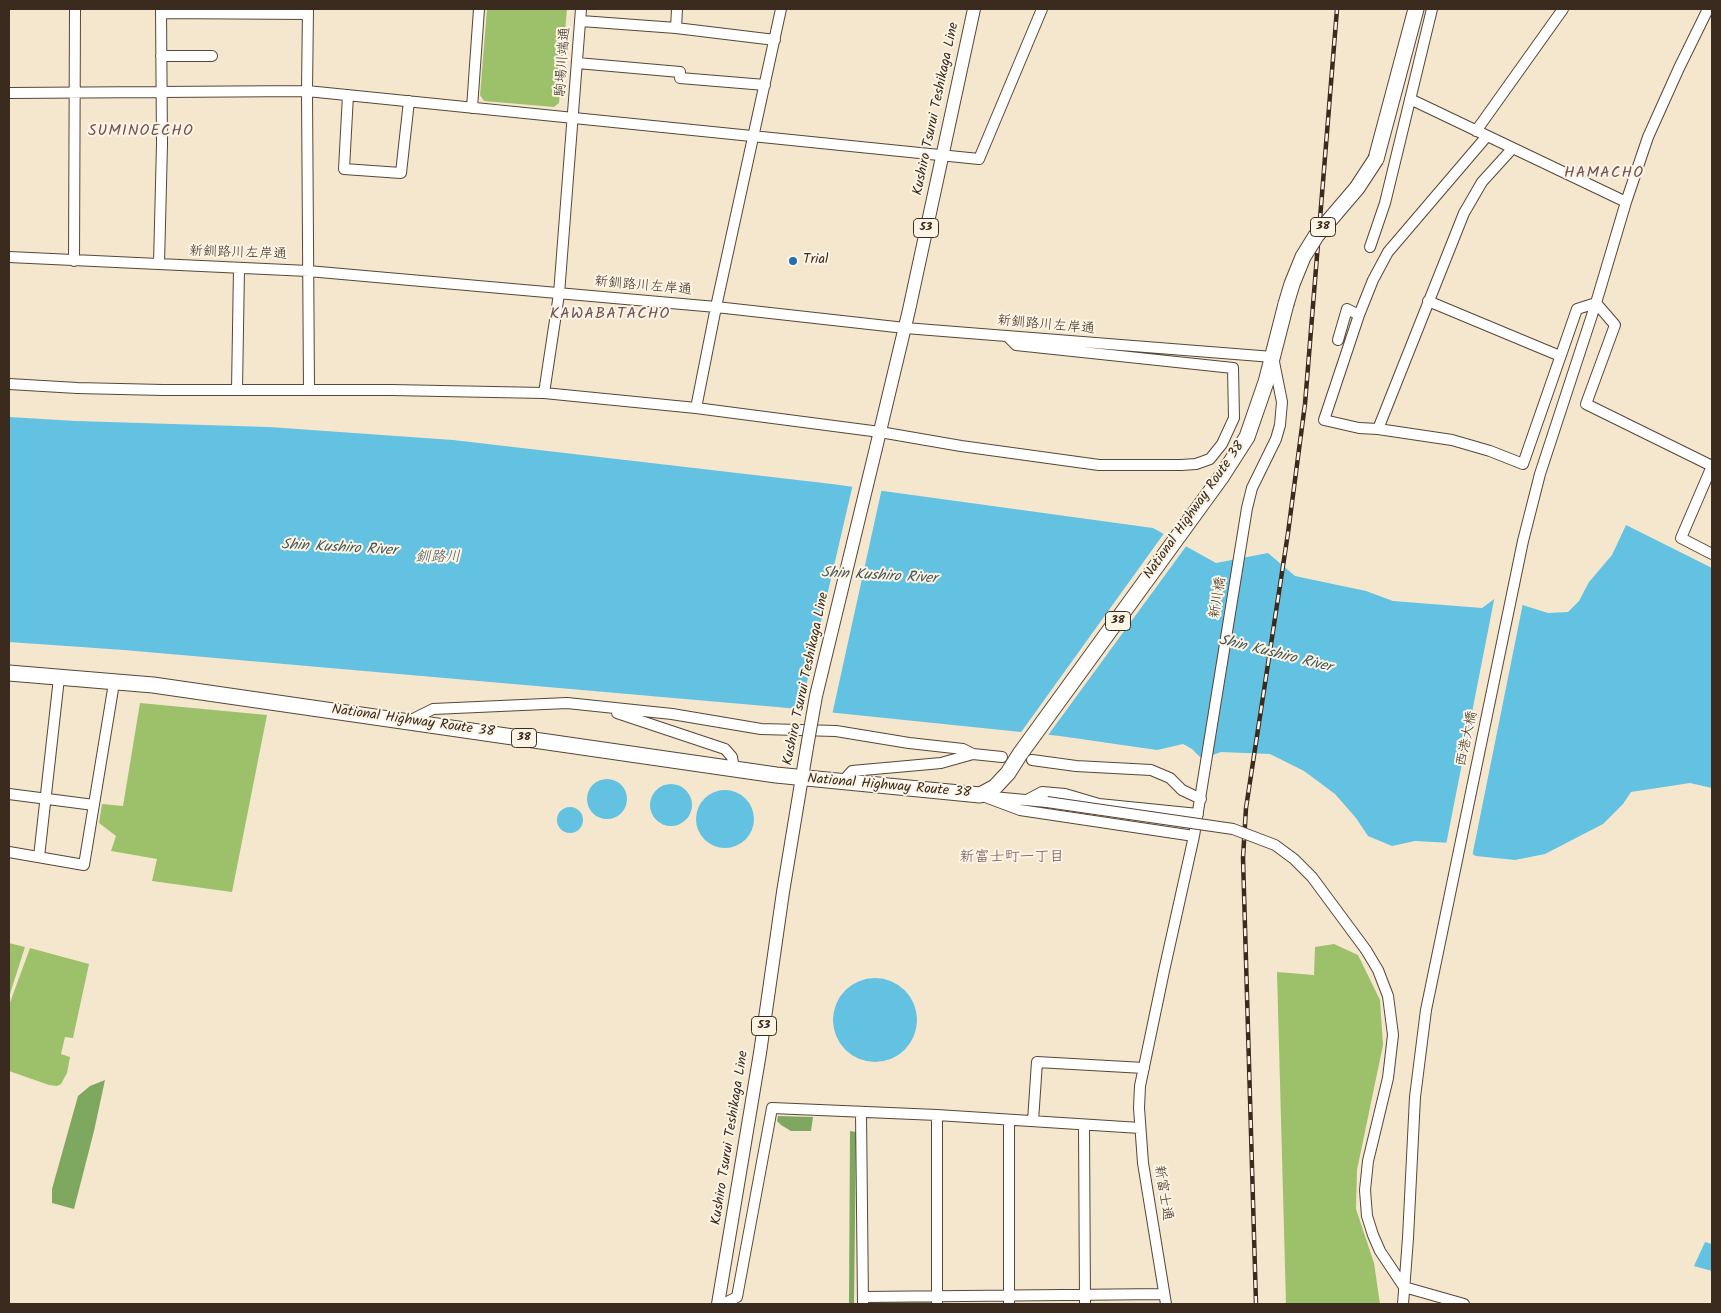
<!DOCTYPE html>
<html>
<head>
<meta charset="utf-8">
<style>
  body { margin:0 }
  #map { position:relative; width:1721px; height:1313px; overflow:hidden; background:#f5e7cd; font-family:Kalam,sans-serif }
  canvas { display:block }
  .frame { position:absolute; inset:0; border:10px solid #3b2a1e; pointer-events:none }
</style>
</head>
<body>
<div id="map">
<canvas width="1721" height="1313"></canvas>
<div class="frame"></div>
</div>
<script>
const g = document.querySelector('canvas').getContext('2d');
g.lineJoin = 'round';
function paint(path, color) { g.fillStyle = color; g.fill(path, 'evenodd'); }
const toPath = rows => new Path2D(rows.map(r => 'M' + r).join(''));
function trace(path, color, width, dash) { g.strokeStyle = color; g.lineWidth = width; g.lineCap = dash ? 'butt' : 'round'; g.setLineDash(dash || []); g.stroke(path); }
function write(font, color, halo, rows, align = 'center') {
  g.font = font + ' Kalam,"Klee One",sans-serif'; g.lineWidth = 4; g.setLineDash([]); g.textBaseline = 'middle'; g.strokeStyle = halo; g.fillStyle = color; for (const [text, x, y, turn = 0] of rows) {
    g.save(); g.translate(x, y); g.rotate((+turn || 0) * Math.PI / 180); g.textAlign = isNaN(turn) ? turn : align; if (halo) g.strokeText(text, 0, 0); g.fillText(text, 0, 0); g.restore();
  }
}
const green = toPath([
  [487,9,567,9,559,103,554,107,484,101,480,95],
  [140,703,267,715,232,892,152,881,157,859,111,851,116,836,99,823,102,804,123,806],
  [9,943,25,947,9,997],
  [1334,944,1358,955,1380,1000,1383,1045,1357,1170,1356,1209,1374,1263,1380,1304,1286,1304,1277,972,1314,975,1315,947],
  [30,948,89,964,73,1038,65,1037,61,1054,70,1057,67,1073,61,1084,57,1086,49,1085,9,1071,9,1005],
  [869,1301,933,1301,933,1304,869,1304]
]);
const forest = toPath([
  [105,1080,94,1131,74,1209,52,1203,52,1189,78,1096,90,1086],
  [778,1116,813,1117,811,1131,791,1131,781,1125,777,1121],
  [850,1131,856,1132,854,1304,849,1304]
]);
const water = toPath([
  [9,417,76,421,269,427,453,440,832,484,1153,528,1216,563,1268,553,1295,576,1366,591,1393,601,1482,608,1497,597,1548,613,1568,612,1579,601,1589,582,1612,555,1626,525,1712,568,1712,788,1690,783,1631,792,1623,804,1603,824,1545,854,1515,860,1476,856,1452,843,1415,841,1392,846,1368,836,1356,818,1335,794,1304,771,1270,754,1221,752,1202,759,1192,749,1183,744,1157,750,1060,736,788,708,124,650,9,642],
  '587 799a20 20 0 1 1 40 0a20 20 0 1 1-40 0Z',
  '650 805a21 21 0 1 1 42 0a21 21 0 1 1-42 0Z',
  '696 819a29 29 0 1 1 58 0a29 29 0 1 1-58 0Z',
  '557 820a13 13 0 1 1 26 0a13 13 0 1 1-26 0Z',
  '833 1020a42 42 0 1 1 84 0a42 42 0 1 1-84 0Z',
  [1705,1242,1712,1244,1712,1271,1694,1266]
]);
const pier = toPath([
  [853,484,882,488,832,715,800,712],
  [1165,532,1187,545,1046,738,1019,735],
  [1495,595,1523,603,1472,857,1451,846,1446,845]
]);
const minor = toPath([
  [308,9,307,91,309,390],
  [161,13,308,14],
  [581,21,676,28,775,40],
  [676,28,677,9],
  [161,56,212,56],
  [577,63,680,72,680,78,765,85],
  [9,93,307,91,979,159,1042,9],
  [348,95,344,169,401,173,409,101],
  [1410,99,1626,202],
  [472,108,479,9],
  [1476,131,1563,9],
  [1370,247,1385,203,1432,9],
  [9,257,308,271,716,307,905,328,1273,357,1282,402,1280,425,1276,439,1252,488,1247,508,1194,836,1164,971,1140,1086,1139,1108,1143,1163,1166,1304],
  [74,261,75,9],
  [159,264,162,144,161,9],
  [1428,301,1560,356],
  [1359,315,1324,420,1359,428,1378,429,1452,440,1490,451,1523,464,1577,309,1596,303,1615,325,1586,404,1712,466,1681,538,1712,554],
  [1338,340,1347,309,1359,315,1373,280,1388,252,1487,136],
  [9,384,77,388,163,390,391,390,544,393,696,408,880,432,961,446,1099,465,1181,465,1196,464,1210,459,1222,444,1234,418,1233,368,1016,345,1007,336],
  [237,390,239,268],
  [544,393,559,294,581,9],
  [696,408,716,307,781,9],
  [1378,429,1464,213,1482,182,1512,149],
  [617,713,725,749,732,757,734,769],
  [409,721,433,709,567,703,672,714,761,729,836,731,909,743,963,749,973,754],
  [1032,760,1076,766,1151,770,1170,778,1182,790,1201,799],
  [843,781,852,771,941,763,973,754,1002,757],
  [9,794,94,805],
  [980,795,1020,810,1194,836],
  [993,797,1047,802],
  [1027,800,1042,792,1065,794,1099,804,1198,814],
  [9,852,84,865,114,683],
  [39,857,59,678],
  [1366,950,1378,970,1388,996,1393,1035,1388,1078,1368,1161,1365,1190,1367,1216,1373,1235,1380,1251,1404,1287,1464,1304],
  [861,1112,863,1304],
  [937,1115,937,1304],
  [1009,1120,1009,1304],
  [1033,1121,1037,1062,1144,1068],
  [1084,1125,1085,1304],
  [863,1297,1164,1294],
  [723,1304,737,1297,772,1108,937,1115,1140,1128],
  [1403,1304,1408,1238,1415,1097,1426,1010,1523,541,1540,474,1596,303,1626,202,1648,137,1679,68,1708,9]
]);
const major = toPath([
  [876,448,909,310,974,9],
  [718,1304,760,1053,783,892,807,747]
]);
const highway = toPath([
  [1376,159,1416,9],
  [9,673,153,685,776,775,980,795,995,787,1008,773,1020,754,1222,476,1247,437,1266,382,1286,304]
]);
const rail = toPath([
  [1256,1304,1243,858,1246,808,1288,533,1305,404,1337,9]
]);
const minorBridge = toPath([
  [1047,802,1233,829,1275,845,1294,859,1312,877,1366,950]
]);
const majorBridge = toPath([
  [807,747,816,696,876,448]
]);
const highwayBridge = toPath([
  [1286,304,1292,284,1303,257,1316,236,1357,188,1376,159]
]);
const markers = [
  [793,261,5,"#1f6fb2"]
];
const shields = [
  [1323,227,25],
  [926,228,25],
  [1118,621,25],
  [524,738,25],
  [764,1026,25]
];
const shieldNames = [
  ["38",1323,227],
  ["53",926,228],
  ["38",1118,621],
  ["38",524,738],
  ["53",764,1026]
];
const streetNames = [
  ["駒場川端通",564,62,-86],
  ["Kushiro Tsurui Teshikaga Line",937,109,-78],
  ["新釧路川左岸通",238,254,2],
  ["新釧路川左岸通",643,287,5],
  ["新釧路川左岸通",1046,326,5],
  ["National Highway Route 38",1195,511,-55],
  ["新川橋",1219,598,-81],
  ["Kushiro Tsurui Teshikaga Line",807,679,-78],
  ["National Highway Route 38",413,722,8],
  ["西港大橋",1468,739,-78],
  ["National Highway Route 38",889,787,5],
  ["Kushiro Tsurui Teshikaga Line",731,1138,-81],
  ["新富士通",1162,1193,81]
];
const poiNames = [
  ["Trial",803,261]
];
const waterNames = [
  ["Shin Kushiro River",339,549,3],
  ["釧路川",438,558],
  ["Shin Kushiro River",879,577,3],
  ["Shin Kushiro River",1275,655,14]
];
const neighbourhoodNames = [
  ["新富士町一丁目",1012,858]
];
const quarterNames = [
  ["SUMINOECHO",141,132],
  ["HAMACHO",1604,174],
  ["KAWABATACHO",610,315]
];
paint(green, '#9dc16b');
paint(forest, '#7ea75f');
paint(water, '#63c1e2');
paint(pier, '#f5e7cd');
trace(minor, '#574638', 12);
trace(major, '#574638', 14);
trace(highway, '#574638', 17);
trace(minor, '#fff', 10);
trace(major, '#fff', 12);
trace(highway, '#fff', 15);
trace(rail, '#3b2a1e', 4.5);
trace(rail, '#fcf5e5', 2.5, [8]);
trace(minorBridge, '#574638', 12, []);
trace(majorBridge, '#574638', 14, []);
trace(highwayBridge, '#574638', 17, []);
trace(minorBridge, '#fff', 10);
trace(majorBridge, '#fff', 12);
trace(highwayBridge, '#fff', 15);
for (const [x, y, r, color] of markers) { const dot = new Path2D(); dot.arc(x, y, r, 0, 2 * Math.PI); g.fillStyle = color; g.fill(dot); trace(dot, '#fcf5e5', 2); }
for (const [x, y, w] of shields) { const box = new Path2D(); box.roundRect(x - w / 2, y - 9.5, w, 19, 4); g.fillStyle = '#fcf5e5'; g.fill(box); trace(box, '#3b2a1e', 1); }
write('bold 12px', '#3b2a1e', null, shieldNames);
write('14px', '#3b2a1e', '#fcf5e5', streetNames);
write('14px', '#3b2a1e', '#fcf5e5', poiNames, 'left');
write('italic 15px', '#475759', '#fcf5e5', waterNames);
write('15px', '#725258', '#fcf5e5', neighbourhoodNames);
g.letterSpacing = '1px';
write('16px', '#725258', '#fcf5e5', quarterNames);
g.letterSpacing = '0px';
</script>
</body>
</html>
